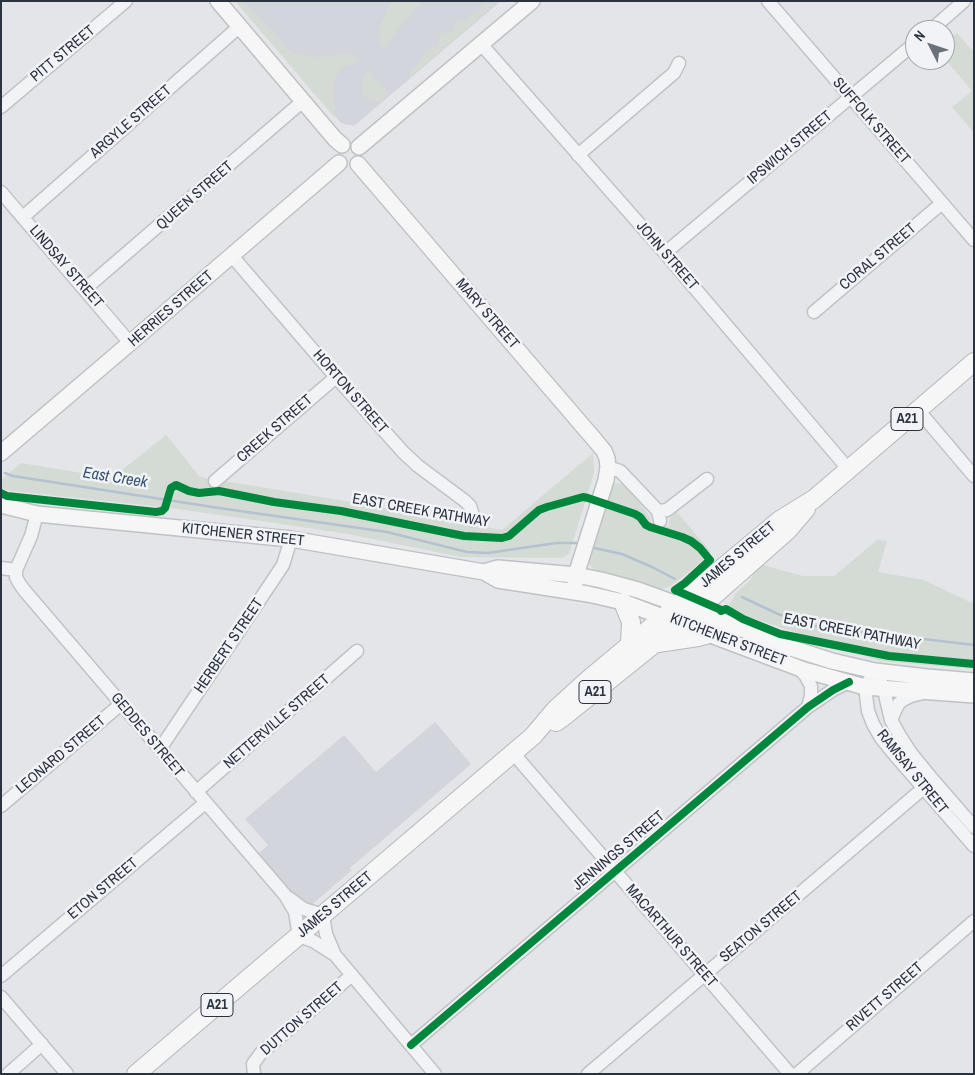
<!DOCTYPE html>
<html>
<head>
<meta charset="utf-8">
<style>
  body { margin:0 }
  #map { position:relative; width:975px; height:1075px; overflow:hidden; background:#e3e5e8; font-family:"Archivo Narrow",sans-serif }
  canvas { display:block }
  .frame { position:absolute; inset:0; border:2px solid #2b3240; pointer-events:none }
  .north { position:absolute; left:905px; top:20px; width:50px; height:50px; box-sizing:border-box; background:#f1f3f7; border:1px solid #a2a6ae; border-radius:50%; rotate:311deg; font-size:14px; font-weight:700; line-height:20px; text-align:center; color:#2b3240 }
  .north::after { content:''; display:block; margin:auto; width:18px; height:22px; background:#6b717b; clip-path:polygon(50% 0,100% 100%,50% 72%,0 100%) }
</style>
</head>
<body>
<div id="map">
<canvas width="975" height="1075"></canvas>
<div class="frame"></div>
<div class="north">N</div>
</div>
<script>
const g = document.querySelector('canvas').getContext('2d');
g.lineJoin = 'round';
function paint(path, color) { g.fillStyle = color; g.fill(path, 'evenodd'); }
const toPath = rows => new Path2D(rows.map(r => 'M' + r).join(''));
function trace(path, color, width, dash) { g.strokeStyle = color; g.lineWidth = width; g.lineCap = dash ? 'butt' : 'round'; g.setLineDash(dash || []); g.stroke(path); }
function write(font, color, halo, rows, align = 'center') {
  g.font = font + ' "Archivo Narrow",sans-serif'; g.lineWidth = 5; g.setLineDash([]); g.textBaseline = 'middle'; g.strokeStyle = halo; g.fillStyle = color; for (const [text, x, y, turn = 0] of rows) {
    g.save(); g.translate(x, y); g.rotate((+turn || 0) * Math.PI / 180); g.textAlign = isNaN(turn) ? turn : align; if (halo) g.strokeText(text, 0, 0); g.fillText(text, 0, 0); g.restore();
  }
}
const built = toPath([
  [235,1,501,1,354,126,341,123],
  [435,722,471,764,350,868,352,870,309,907,302,905,258,854,268,845,245,819,343,736,345,736,376,772]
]);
const green = toPath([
  [235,1,243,1,274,32,292,53,312,57,346,54,353,55,360,59,357,62,343,67,335,78,333,94,336,117,334,117],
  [391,1,422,1,398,29,385,47,382,48,379,41,380,29,381,24],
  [487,2,494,5,410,77,408,72,415,67,426,53,430,49,438,45,441,33,454,31,455,23,460,20,465,19,475,14,484,4],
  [957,33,974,52,974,133,952,107,972,91,945,59,945,43],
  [368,71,371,72,375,80,386,89,388,94,380,102,368,99,362,94,361,91,363,77],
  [166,435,200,477,369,505,502,530,593,453,594,473,569,554,562,558,461,557,348,534,268,522,163,507,11,491,1,488,1,480,21,463,112,478],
  [617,483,624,485,643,507,650,517,651,524,669,526,670,515,676,511,711,552,694,568,669,587,658,590,593,569,589,564,588,560,608,490,614,484],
  [877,540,887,541,878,572,924,580,974,604,974,669,880,661,735,612,731,610,729,606,735,594,750,580,754,573,763,565,803,576,834,576]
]);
const stream = toPath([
  [5,473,13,476,219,508,387,532,467,552,488,553,556,543,576,543],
  [594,548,622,554,652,567,675,579],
  [742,597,778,614,814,626,974,645]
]);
const minor = toPath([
  [768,1,974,240],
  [931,30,964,1],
  [481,44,665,253,849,470],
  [1,107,126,1],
  [578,155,668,78,674,73,679,63],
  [1,192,130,343],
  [23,217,240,26],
  [665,253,915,43],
  [232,256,336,377,403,452,418,466,465,501,470,506,472,512,472,520],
  [85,289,303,101],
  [814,312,942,203],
  [918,410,974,476],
  [608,467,620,471,658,511,660,521],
  [215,481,336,377],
  [658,511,667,510,707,479],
  [37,514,31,536,16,570,16,577,19,583,24,590,285,895,295,912,299,936,313,941,335,955],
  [1,568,16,570],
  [797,667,805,675,811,686,811,696,808,707],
  [891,720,895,711,899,703,903,700,911,696,923,693],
  [160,749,283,565,291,539],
  [515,752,520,761,790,1074],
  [196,792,357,651],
  [1,806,121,704],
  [974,827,933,780,911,753,900,736,891,720,886,699,884,688,875,671,865,687,868,711,873,724,881,738,894,754,974,846],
  [289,898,304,909,323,915,326,934,335,955,435,1074],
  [1,976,205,803],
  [1,997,67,1074],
  [411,1045,808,707,833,690,849,682],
  [8,1074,42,1044],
  [254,1074,253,1064,261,1053,352,975],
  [588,1074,933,780],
  [797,1074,974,921]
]);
const major = toPath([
  [218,1,335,139,342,145],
  [359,147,532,1],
  [358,164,594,439,604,451,607,458,608,467,606,480,576,575,574,592],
  [1,453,130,343,339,163],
  [1,505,37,514,291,539,484,572,498,580,588,594,623,602,804,670,865,687,974,695],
  [484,572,498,568,576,575,601,580,638,590,696,611,791,648,832,661,875,671,927,677,974,681]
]);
const highway = toPath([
  [623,602,631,622,630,644],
  [658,643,698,637,709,634],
  [556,722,562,718,710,599,788,530,806,509],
  [136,1074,533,736,555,710,589,679,780,520,814,499,974,362]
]);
const cycleway = toPath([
  [1,493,7,496,156,512,162,511,165,508,171,488,176,485,189,491,199,493,219,491,274,502,341,511,464,536,502,538,509,536,539,510,547,507,583,497,588,498,635,514,640,517,646,525,650,527,682,537,691,541,700,548,710,560,685,583,675,590,719,609,721,611,726,609,743,619,780,634,889,656,974,664],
  [411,1045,808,707,833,690,849,682]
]);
const shields = [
  [907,419,32],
  [595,692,32],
  [217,1005,32]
];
const shieldNames = [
  ["A21",907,419],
  ["A21",595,692],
  ["A21",217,1005]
];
const streetNames = [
  ["PITT STREET",63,54,-40],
  ["SUFFOLK STREET",871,121,49],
  ["ARGYLE STREET",131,122,-41],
  ["IPSWICH STREET",790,148,-40],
  ["QUEEN STREET",195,196,-41],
  ["JOHN STREET",667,256,49],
  ["CORAL STREET",878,257,-40],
  ["LINDSAY STREET",66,267,49],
  ["HERRIES STREET",171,309,-41],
  ["MARY STREET",487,314,49],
  ["HORTON STREET",350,392,49],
  ["CREEK STREET",275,429,-41],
  ["EAST CREEK PATHWAY",421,511,10],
  ["KITCHENER STREET",243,535,6],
  ["JAMES STREET",738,555,-40],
  ["EAST CREEK PATHWAY",852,632,11],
  ["KITCHENER STREET",728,640,21],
  ["HERBERT STREET",229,646,-56],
  ["NETTERVILLE STREET",277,722,-41],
  ["GEDDES STREET",147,735,50],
  ["LEONARD STREET",61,755,-40],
  ["RAMSAY STREET",912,772,51],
  ["JENNINGS STREET",619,851,-40],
  ["ETON STREET",103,889,-40],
  ["JAMES STREET",335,905,-40],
  ["SEATON STREET",761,927,-40],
  ["MACARTHUR STREET",671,936,49],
  ["RIVETT STREET",885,997,-41],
  ["DUTTON STREET",302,1019,-41]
];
const waterNames = [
  ["East Creek",115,478,9]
];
paint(built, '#d2d5db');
paint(green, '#d4dbd4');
trace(stream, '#b3c1d1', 2.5);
trace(minor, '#c1c3c6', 15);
trace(major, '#bfc2c5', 18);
trace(highway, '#b6b8bc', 20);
trace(minor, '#f2f3f5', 12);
trace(major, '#f6f6f7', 15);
trace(highway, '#f6f6f7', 18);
trace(cycleway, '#00873e', 8);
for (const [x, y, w] of shields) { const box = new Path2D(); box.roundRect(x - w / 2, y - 11.5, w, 23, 4); g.fillStyle = '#f1f3f7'; g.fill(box); trace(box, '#2b3240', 1); }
write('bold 14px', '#2b3240', null, shieldNames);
write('15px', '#2b3240', '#f1f3f7', streetNames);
write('italic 16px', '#375072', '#f1f3f7', waterNames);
</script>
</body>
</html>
